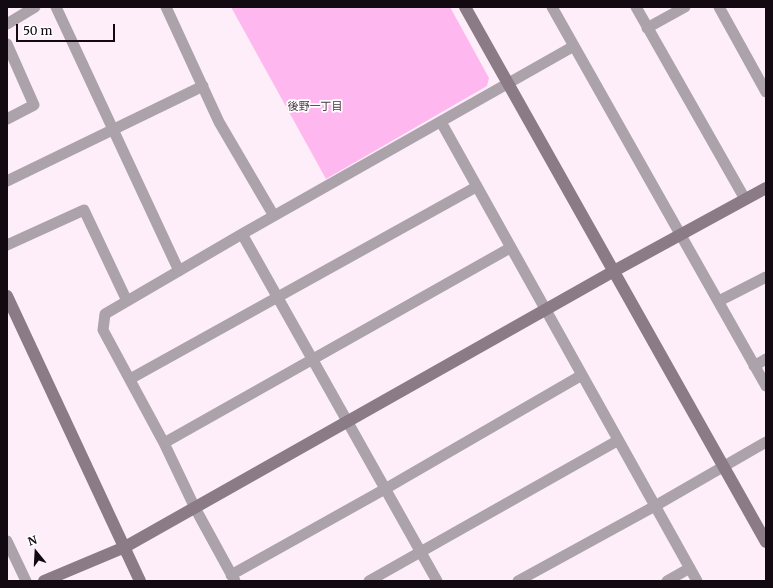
<!DOCTYPE html>
<html>
<head>
<meta charset="utf-8">
<style>
  body { margin:0 }
  #map { position:relative; width:773px; height:588px; overflow:hidden; background:#fdeefa; font-family:Merriweather,serif }
  canvas { display:block }
  .frame { position:absolute; inset:0; border:8px solid #120a10; pointer-events:none }
  .north { position:absolute; left:16px; top:532px; width:40px; height:40px; -webkit-text-stroke:3px #fff; paint-order:stroke; rotate:342deg; font-size:11px; font-weight:700; line-height:16px; text-align:center; color:#120a10 }
  .north::after { content:''; display:block; margin:auto; width:14px; height:18px; background:#120a10; clip-path:polygon(50% 0,100% 100%,50% 72%,0 100%) }
  .scale { position:absolute; left:16px; top:24px; width:99px; height:18px; box-sizing:border-box; border:2px solid #120a10; border-top:0; padding-left:5px; font-size:12px; line-height:14px; white-space:nowrap; color:#120a10; -webkit-text-stroke:3px #fff; paint-order:stroke }
</style>
</head>
<body>
<div id="map">
<canvas width="773" height="588"></canvas>
<div class="frame"></div>
<div class="north">N</div>
<div class="scale">50 m</div>
</div>
<script>
const g = document.querySelector('canvas').getContext('2d');
g.lineJoin = 'round';
function paint(path, color) { g.fillStyle = color; g.fill(path, 'evenodd'); }
const toPath = rows => new Path2D(rows.map(r => 'M' + r).join(''));
function trace(path, color, width, dash) { g.strokeStyle = color; g.lineWidth = width; g.lineCap = dash ? 'butt' : 'round'; g.setLineDash(dash || []); g.stroke(path); }
function write(font, color, halo, rows, align = 'center') {
  g.font = font + ' Merriweather,"Noto Sans JP",serif'; g.lineWidth = 3.5; g.setLineDash([]); g.textBaseline = 'middle'; g.strokeStyle = halo; g.fillStyle = color; for (const [text, x, y, turn = 0] of rows) {
    g.save(); g.translate(x, y); g.rotate((+turn || 0) * Math.PI / 180); g.textAlign = isNaN(turn) ? turn : align; if (halo) g.strokeText(text, 0, 0); g.fillText(text, 0, 0); g.restore();
  }
}
const green = toPath([
  [231,7,450,7,489,78,487,86,326,179]
]);
const street = toPath([
  [56,7,179,271],
  [166,7,219,122,274,216],
  [552,7,766,386],
  [636,7,745,199],
  [719,7,766,92],
  [7,24,35,7],
  [647,28,685,7],
  [7,44,34,105,7,119],
  [441,122,697,581],
  [7,181,203,86],
  [242,234,437,581],
  [7,245,84,210,127,301],
  [719,301,766,277],
  [754,366,766,359],
  [130,379,476,187],
  [164,443,510,248],
  [7,541,26,581],
  [231,575,385,489,582,375],
  [235,581,195,508,164,443,103,330,105,314,242,234,574,46],
  [369,581,617,441],
  [518,581,655,506,766,442],
  [667,581,690,568]
]);
const secondary = toPath([
  [465,7,766,542],
  [7,296,140,581],
  [44,581,125,547,614,271,766,188]
]);
const neighbourhoodNames = [
  ["後野一丁目",315,107]
];
paint(green, '#feb8ef');
trace(street, '#aca2aa', 11);
trace(secondary, '#8a7b86', 12);
write('11px', '#4a3645', '#fff', neighbourhoodNames);
</script>
</body>
</html>
